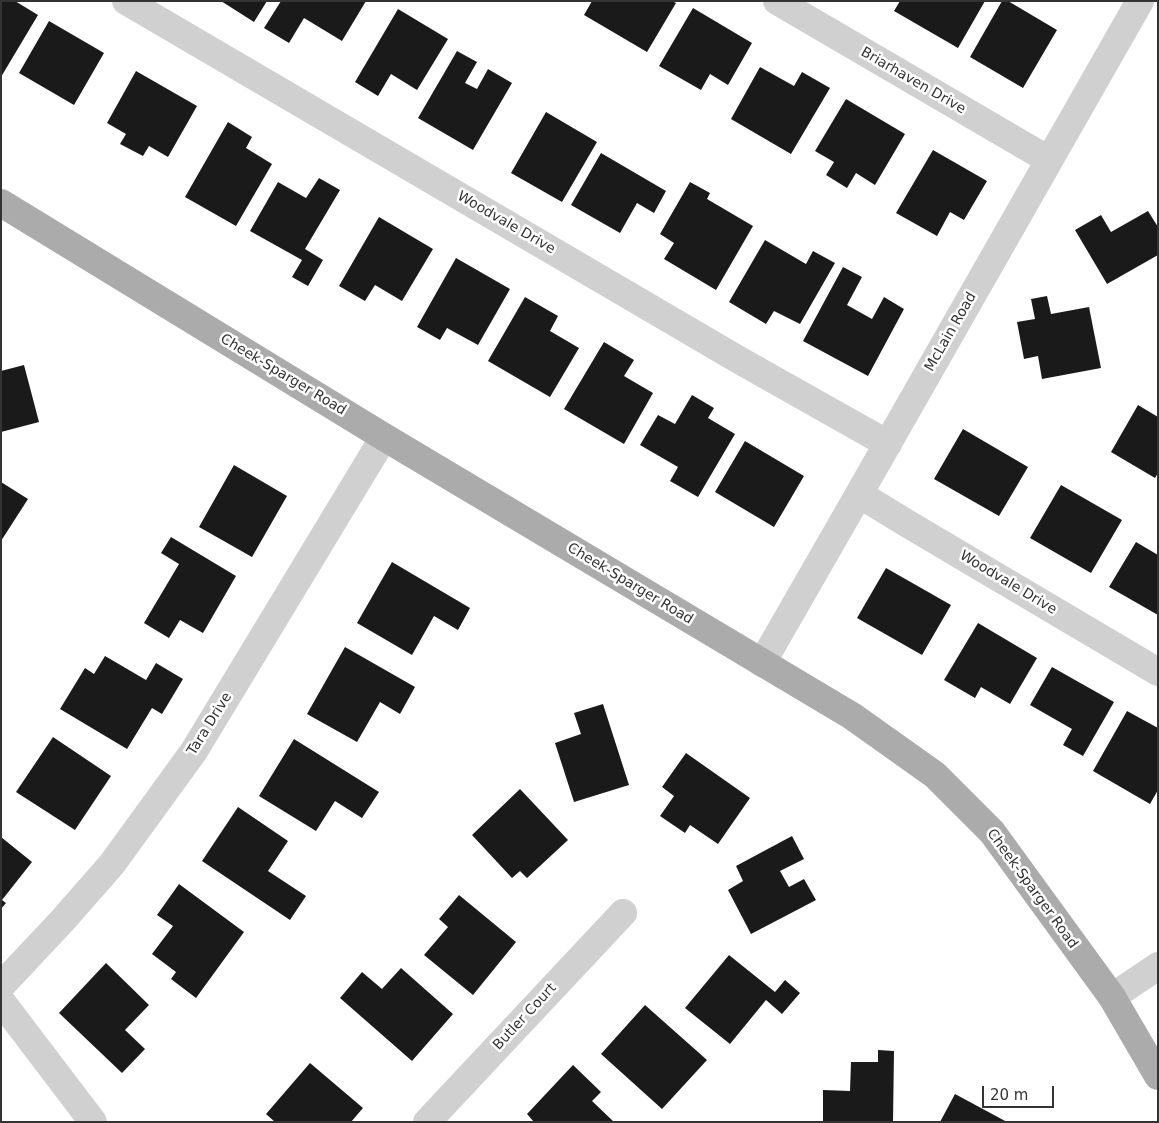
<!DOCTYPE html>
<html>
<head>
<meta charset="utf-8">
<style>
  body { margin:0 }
  #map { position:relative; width:1159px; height:1123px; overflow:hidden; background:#fff; font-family:"DejaVu Sans",sans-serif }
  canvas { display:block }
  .frame { position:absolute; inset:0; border:2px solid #333; pointer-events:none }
  .scale { position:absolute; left:982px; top:1086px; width:72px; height:22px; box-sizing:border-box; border:2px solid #333; border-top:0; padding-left:6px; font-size:15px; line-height:18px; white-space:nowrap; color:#333; -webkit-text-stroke:4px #fff; paint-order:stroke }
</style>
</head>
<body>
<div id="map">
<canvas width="1159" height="1123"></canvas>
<div class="frame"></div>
<div class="scale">20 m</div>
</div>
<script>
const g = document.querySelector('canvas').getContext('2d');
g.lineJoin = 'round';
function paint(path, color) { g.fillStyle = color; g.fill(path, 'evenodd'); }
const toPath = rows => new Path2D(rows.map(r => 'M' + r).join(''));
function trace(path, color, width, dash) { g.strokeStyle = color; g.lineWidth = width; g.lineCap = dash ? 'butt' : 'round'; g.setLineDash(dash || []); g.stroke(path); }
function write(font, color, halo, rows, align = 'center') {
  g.font = font + ' "DejaVu Sans",sans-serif'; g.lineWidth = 5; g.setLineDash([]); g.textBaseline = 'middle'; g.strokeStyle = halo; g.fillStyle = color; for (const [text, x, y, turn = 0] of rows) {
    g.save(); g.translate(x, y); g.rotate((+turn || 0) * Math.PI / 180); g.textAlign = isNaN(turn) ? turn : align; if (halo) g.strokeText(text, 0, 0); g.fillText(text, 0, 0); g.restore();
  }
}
const building = toPath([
  [1,1,15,1,38,15,1,77],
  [221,1,267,1,254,22],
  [281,1,366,1,342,41,304,18,289,43,264,28],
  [592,1,672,1,676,3,647,52,584,15],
  [900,1,985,1,958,48,894,11],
  [1002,1,1008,1,1057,30,1023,88,970,57],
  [693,8,752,43,728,85,710,74,701,90,659,66],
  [398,9,448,39,417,90,391,74,378,96,355,82],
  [49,21,104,53,74,105,19,73],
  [457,51,477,62,465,83,477,89,488,69,512,83,473,150,418,118],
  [760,67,794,86,802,72,830,88,791,154,731,119],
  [136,71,197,106,168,157,149,146,143,156,120,144,126,134,107,123],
  [846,99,905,134,875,185,856,173,847,188,826,175,834,162,815,151],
  [546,112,597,142,562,202,511,173],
  [228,122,252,137,246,148,272,164,236,226,185,197],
  [933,150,987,181,964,220,950,212,937,236,896,213],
  [601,153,666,191,654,213,637,203,620,233,571,205],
  [319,178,340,190,305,249,323,260,308,286,292,277,302,260,250,231,278,182,306,198],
  [690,182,710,193,707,199,753,226,716,290,664,259,674,243,660,234],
  [1148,211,1158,227,1158,255,1107,284,1075,230,1101,215,1111,232],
  [379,217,433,249,402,301,375,285,365,301,339,286],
  [765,240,806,264,813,251,835,263,800,324,774,311,766,324,729,302],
  [456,258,510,289,478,345,447,328,440,340,417,327],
  [843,267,862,277,847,305,872,319,884,297,904,309,868,376,803,341],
  [1047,296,1051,314,1089,307,1101,368,1042,379,1038,356,1024,359,1017,322,1035,319,1031,299],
  [525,297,558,316,550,331,579,348,550,397,488,361],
  [604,342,634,360,624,376,653,393,624,444,564,409],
  [24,365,39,422,1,432,1,371],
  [692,395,714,408,708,418,735,434,698,497,670,481,678,467,640,445,658,415,675,424],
  [1138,405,1158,417,1158,473,1155,478,1111,452],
  [963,429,1028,467,999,516,934,479],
  [745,441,804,476,774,527,715,492],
  [234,465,287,496,252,557,199,527],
  [1,482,28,499,1,541],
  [1061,485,1122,520,1091,573,1030,538],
  [171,537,236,576,203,633,180,620,169,638,144,623,179,564,161,553],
  [1136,542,1158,555,1158,615,1109,587],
  [392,562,470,608,458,630,434,616,412,655,357,623],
  [886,568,951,605,922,655,857,618],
  [978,623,1037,658,1010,704,981,687,975,698,944,680],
  [345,647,415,687,400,714,380,702,357,742,307,714],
  [105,656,146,680,156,663,183,679,162,714,152,708,127,749,60,709,85,668,94,674],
  [1052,667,1114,702,1083,756,1063,745,1072,729,1030,705],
  [603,704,629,785,574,802,555,743,581,734,574,713],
  [1127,711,1158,728,1158,790,1150,804,1093,771],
  [53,737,111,776,75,830,16,792],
  [294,739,379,792,362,818,335,801,316,831,259,796],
  [686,753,750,798,718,844,690,825,685,833,660,816,674,796,662,787],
  [520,789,568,840,527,878,520,871,512,878,472,835],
  [238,807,288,841,268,871,306,896,290,920,202,861],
  [792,836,804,859,780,871,789,887,804,879,816,900,751,934,728,890,743,881,736,866],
  [1,837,32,862,2,900,6,903,1,909],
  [179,884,244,932,196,998,171,979,176,972,152,954,173,926,157,915],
  [459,895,516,942,473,995,424,955,448,927,439,919],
  [729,955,775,992,785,980,800,993,782,1014,766,1000,730,1044,685,1008],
  [106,963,149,1005,125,1030,145,1049,122,1073,59,1013],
  [401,968,453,1014,412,1061,340,998,362,972,382,989],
  [645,1005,707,1060,662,1109,601,1054],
  [878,1050,894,1051,893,1122,823,1122,823,1090,850,1091,851,1062,878,1062],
  [310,1063,363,1108,351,1122,275,1122,266,1114],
  [573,1065,601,1092,592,1101,614,1122,534,1122,527,1114],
  [955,1094,1007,1122,940,1122]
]);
const minor = toPath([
  [126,1,739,360,888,444],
  [777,1,1049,160],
  [859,494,908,524,1158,672],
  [762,663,859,494,1140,1],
  [1,986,62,921,112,864,194,751,384,437],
  [1112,997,1158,966],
  [1,1001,93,1122],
  [427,1122,623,913]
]);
const major = toPath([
  [1,203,384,437,852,716,935,775,992,832,1112,997,1158,1076]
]);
const streetNames = [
  ["Briarhaven Drive",913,81,30],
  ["Woodvale Drive",506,223,30],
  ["McLain Road",951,332,-60],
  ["Cheek-Sparger Road",283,375,31],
  ["Woodvale Drive",1008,583,31],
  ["Cheek-Sparger Road",630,584,31],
  ["Tara Drive",210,724,-58],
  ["Cheek-Sparger Road",1032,889,54],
  ["Butler Court",525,1017,-47]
];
paint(building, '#1a1a1a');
trace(minor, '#d0d0d0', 28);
trace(major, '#ababab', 28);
write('14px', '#333', '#fff', streetNames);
</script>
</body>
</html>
